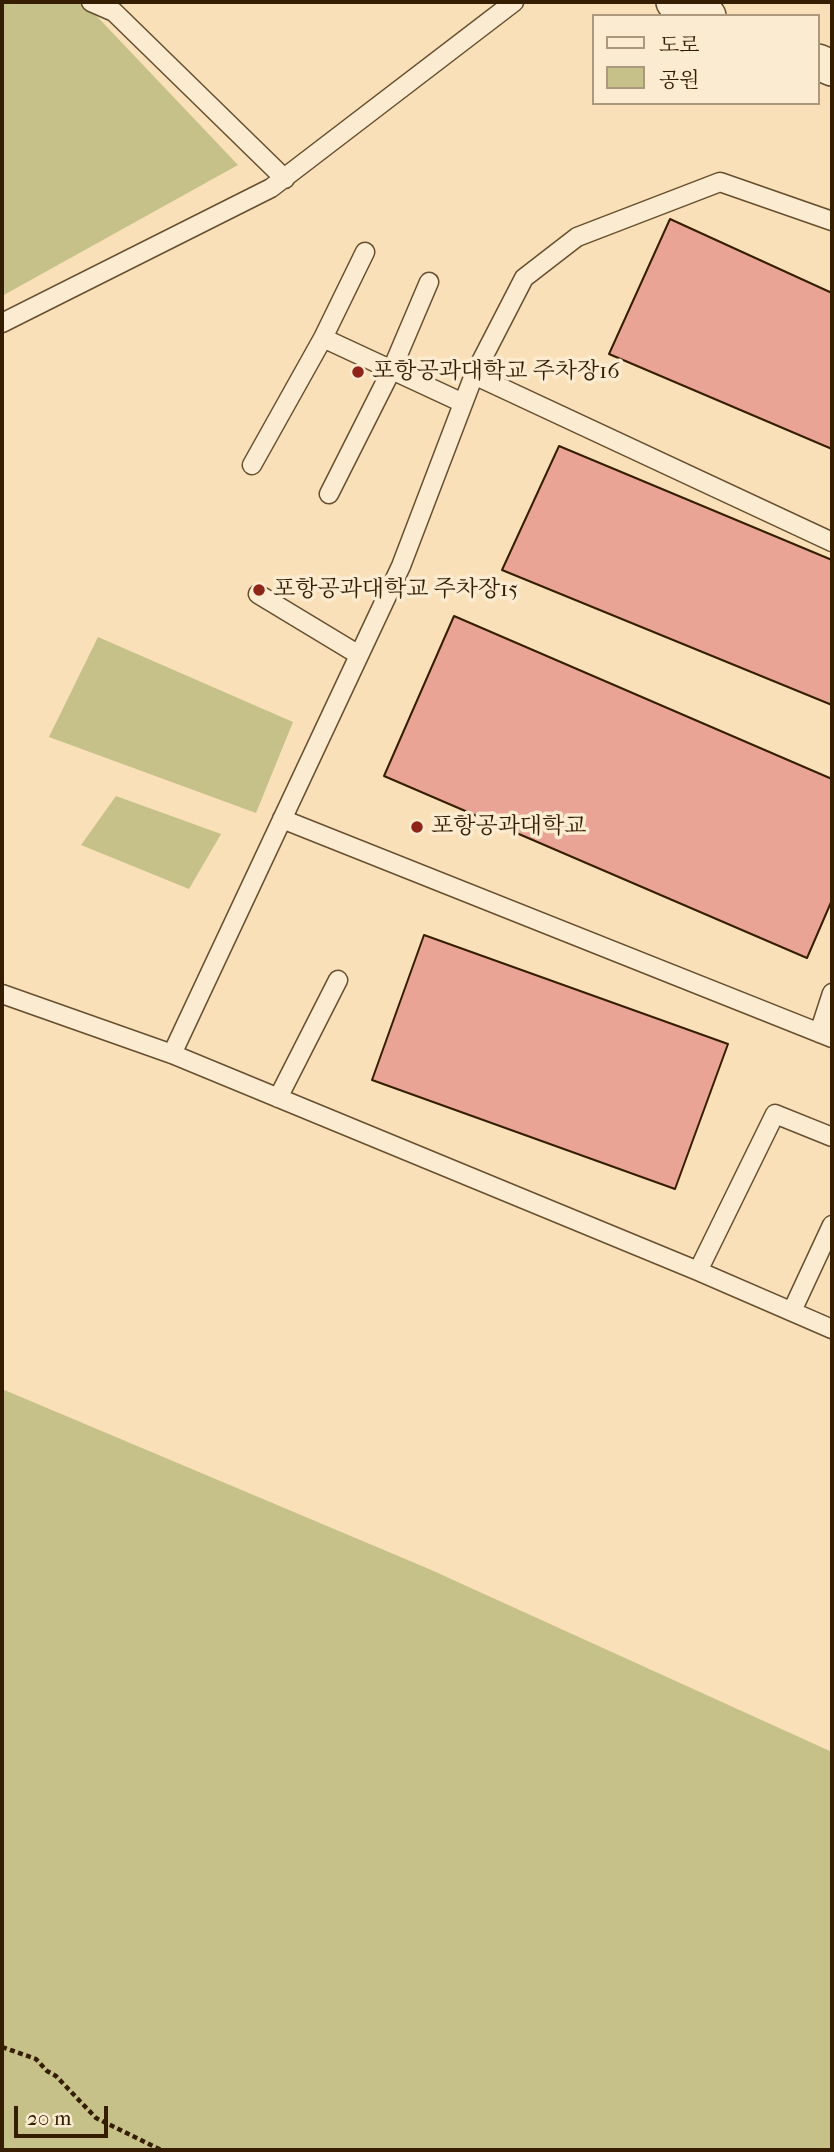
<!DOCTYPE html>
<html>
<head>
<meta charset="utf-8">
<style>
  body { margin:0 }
  #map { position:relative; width:834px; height:2152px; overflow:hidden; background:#f9e0b8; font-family:"IM FELL French Canon","Noto Serif KR",serif }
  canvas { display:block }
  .frame { position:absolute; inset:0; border:4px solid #351e00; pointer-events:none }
  .legend { position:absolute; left:592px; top:14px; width:228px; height:91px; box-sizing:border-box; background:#fbebd1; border:2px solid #ac997d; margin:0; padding:9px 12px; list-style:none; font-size:21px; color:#351e00 }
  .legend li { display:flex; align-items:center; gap:14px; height:35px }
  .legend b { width:35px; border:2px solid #ac997d }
  .scale { position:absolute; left:14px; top:2106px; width:94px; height:32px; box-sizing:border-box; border:4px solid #351e00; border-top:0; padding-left:9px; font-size:21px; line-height:24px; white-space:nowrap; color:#351e00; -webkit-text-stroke:5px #fbebd1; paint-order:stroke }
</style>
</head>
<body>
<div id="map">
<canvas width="834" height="2152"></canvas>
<div class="frame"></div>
<ul class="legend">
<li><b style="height:9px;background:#fbebd1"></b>도로</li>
<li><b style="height:19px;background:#c6c089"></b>공원</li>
</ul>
<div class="scale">20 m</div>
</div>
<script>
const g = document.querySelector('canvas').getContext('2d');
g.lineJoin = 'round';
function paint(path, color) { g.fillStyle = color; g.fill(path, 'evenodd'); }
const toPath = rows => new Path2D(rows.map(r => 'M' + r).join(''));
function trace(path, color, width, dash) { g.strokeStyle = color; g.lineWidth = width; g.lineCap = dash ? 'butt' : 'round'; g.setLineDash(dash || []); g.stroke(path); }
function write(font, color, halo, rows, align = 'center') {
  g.font = font + ' "IM FELL French Canon","Noto Serif KR",serif'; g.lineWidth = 7; g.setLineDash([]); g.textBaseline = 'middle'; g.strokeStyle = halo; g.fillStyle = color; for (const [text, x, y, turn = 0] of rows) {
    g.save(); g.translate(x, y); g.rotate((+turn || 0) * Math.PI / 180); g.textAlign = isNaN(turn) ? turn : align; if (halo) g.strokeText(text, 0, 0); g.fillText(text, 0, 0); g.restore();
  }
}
const green = toPath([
  [2,2,74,2,88,7,238,165,2,296],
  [98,637,293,722,256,813,49,737],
  [116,796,221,834,189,889,81,845],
  [2,1389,429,1569,832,1752,832,2150,2,2150]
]);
const building = toPath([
  [670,219,832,293,832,449,609,354,670,219],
  [559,446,832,560,832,705,502,570,559,446],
  [454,616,832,779,832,900,807,958,384,776,454,616],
  [424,935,728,1044,675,1189,372,1080,424,935]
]);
const path = toPath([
  [2,2047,36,2059,47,2071,56,2076,96,2118,161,2150]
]);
const service = toPath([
  [91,2,114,12,285,179],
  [2,323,271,188,514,2],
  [323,338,365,252],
  [474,375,832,542],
  [252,465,323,338,463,403],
  [329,494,392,369,429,282],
  [258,594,359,655],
  [282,819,832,1038],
  [2,994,172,1054,698,1271,832,1329],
  [819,1033,832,993],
  [172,1054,401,566,474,375,524,278,577,237,720,182,832,221],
  [278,1098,338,980],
  [698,1271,775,1114,832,1137],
  [792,1311,832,1225]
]);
const minor = toPath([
  [674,2,708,16],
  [818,62,832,68]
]);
const markers = [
  [358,372,7,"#8f2418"],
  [259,590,7,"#8f2418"],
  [417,827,7,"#8f2418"]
];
const poiNames = [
  ["포항공과대학교 주차장16",372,372],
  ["포항공과대학교 주차장15",273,590],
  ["포항공과대학교",431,827]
];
paint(green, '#c6c089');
paint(building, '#eaa495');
trace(building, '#351e00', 2);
trace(service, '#664e2e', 21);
trace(minor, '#664e2e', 38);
trace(path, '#351e00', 4.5, [5, 3.5]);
trace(service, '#fbebd1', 18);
trace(minor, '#fbebd1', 35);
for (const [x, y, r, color] of markers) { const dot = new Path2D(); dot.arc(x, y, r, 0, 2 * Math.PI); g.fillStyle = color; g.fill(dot); trace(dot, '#fbebd1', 2.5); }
write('23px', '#351e00', '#fbebd1', poiNames, 'left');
</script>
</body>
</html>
